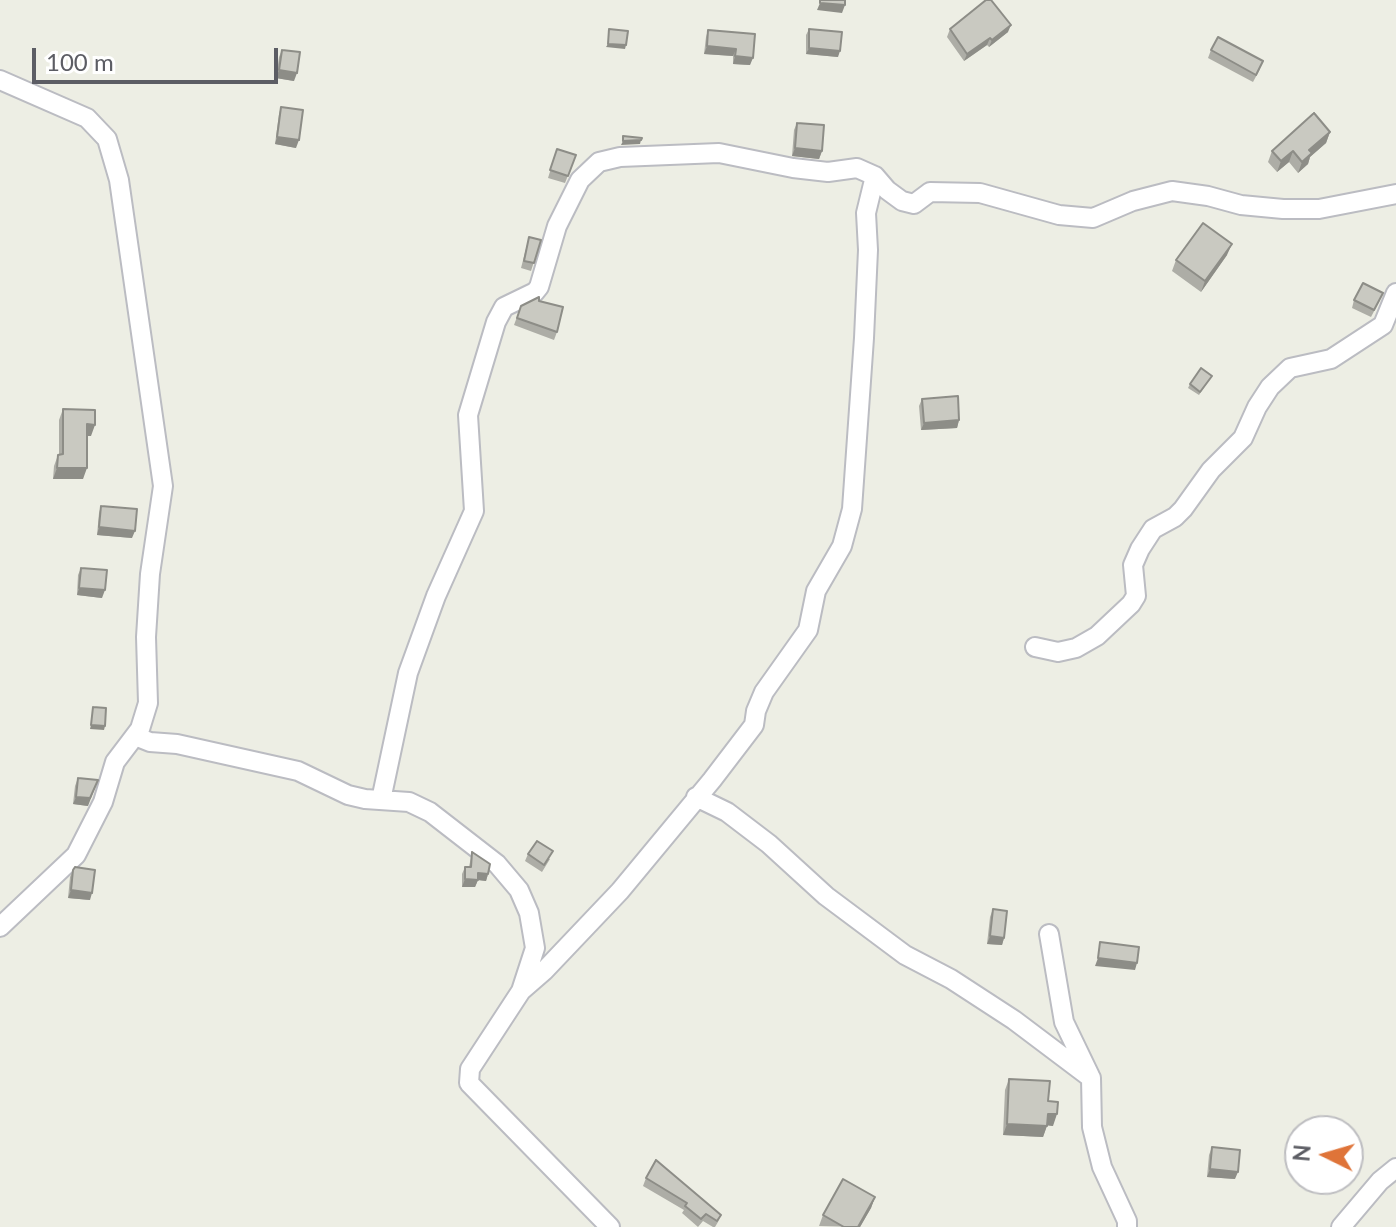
<!DOCTYPE html>
<html>
<head>
<meta charset="utf-8">
<style>
  body { margin:0 }
  #map { position:relative; width:1396px; height:1227px; overflow:hidden; background:#edeee4; font-family:Lato,sans-serif }
  canvas { display:block }
  .north { position:absolute; left:1284px; top:1115px; width:80px; height:80px; box-sizing:border-box; background:#fff; border:2px solid #bebec1; border-radius:50%; rotate:275deg; font-size:22px; font-weight:700; line-height:32px; text-align:center; color:#5c5d64 }
  .north::after { content:''; display:block; margin:auto; width:28px; height:36px; background:#df7439; clip-path:polygon(50% 0,100% 100%,50% 72%,0 100%) }
  .scale { position:absolute; left:32px; top:48px; width:246px; height:36px; box-sizing:border-box; border:4px solid #5c5d64; border-top:0; padding-left:10px; font-size:24px; line-height:28px; white-space:nowrap; color:#5c5d64; -webkit-text-stroke:6px #fff; paint-order:stroke }
</style>
</head>
<body>
<div id="map">
<canvas width="1396" height="1227"></canvas>
<div class="north">N</div>
<div class="scale">100 m</div>
</div>
<script>
const g = document.querySelector('canvas').getContext('2d');
g.lineJoin = 'round';
const toPath = rows => new Path2D(rows.map(r => 'M' + r).join(''));
function trace(path, color, width, dash) { g.strokeStyle = color; g.lineWidth = width; g.lineCap = dash ? 'butt' : 'round'; g.setLineDash(dash || []); g.stroke(path); }
function paint(path, color) { g.fillStyle = color; g.fill(path, 'evenodd'); }
const minor = toPath([
  [0,80,87,118,107,139,119,180,163,486,150,574,146,637,148,703,140,729,115,762,103,802,76,855,0,927],
  [1035,647,1058,652,1076,648,1097,636,1131,604,1136,596,1133,565,1140,549,1153,529,1175,517,1183,509,1211,470,1243,438,1257,407,1270,387,1290,368,1331,359,1383,325,1396,293],
  [135,736,150,742,177,744,298,771,348,795,365,799,409,802,430,812,497,864,519,890,529,913,535,948,521,991,470,1069,469,1083,610,1227],
  [696,797,727,812,769,844,826,896,905,955,951,979,1014,1020,1091,1078,1092,1127,1102,1167,1127,1221,1127,1227],
  [381,800,408,673,436,596,474,511,468,415,496,322,504,307,535,292,539,287,557,226,580,180,599,162,620,157,719,153,793,168,828,172,857,168,875,176,887,190,902,201,914,204,930,192,980,193,1059,215,1093,218,1133,201,1172,191,1208,196,1241,205,1283,209,1319,209,1396,194],
  [1049,934,1064,1022,1090,1076],
  [521,991,544,971,620,891,712,780,754,725,756,711,764,692,808,630,816,591,842,546,852,509,864,338,868,250,866,213,875,176],
  [1341,1227,1380,1181,1396,1168]
]);
const wall = toPath([
  [809,29,838,57,806,54,806,35],
  [950,29,1008,32,989,47,987,45,964,61,947,37],
  [708,30,755,34,750,65,733,64,733,56,704,54,706,37],
  [282,50,294,81,276,78,279,57],
  [1211,50,1260,69,1253,82,1208,58],
  [281,107,296,148,275,144,279,114],
  [797,123,822,151,819,159,792,156,794,130],
  [1330,132,1326,143,1310,157,1308,164,1298,173,1289,162,1277,172,1268,162,1272,151],
  [557,149,576,155,565,183,548,178],
  [529,237,541,240,531,271,521,268],
  [1227,255,1201,292,1172,271,1176,260],
  [1354,300,1380,300,1371,317,1352,308],
  [539,301,557,332,554,340,514,325,521,306],
  [1212,376,1199,395,1188,388,1190,384],
  [922,399,959,420,957,428,921,430,919,406],
  [63,409,91,436,87,436,83,479,53,479,54,466,58,455,59,455,59,420],
  [101,506,132,538,97,535,99,513],
  [81,568,102,598,77,595,78,575],
  [78,778,88,806,73,804,75,786],
  [472,852,488,874,486,881,478,880,475,887,462,887,462,874,465,867,469,867],
  [528,854,550,859,542,872,525,861],
  [73,870,90,900,68,898,70,877],
  [993,909,1004,938,1002,945,987,944,990,917],
  [1009,1079,1048,1101,1053,1126,1047,1125,1043,1137,1003,1135,1005,1090],
  [1212,1147,1235,1179,1207,1177,1209,1155],
  [646,1178,721,1215,718,1222,715,1227,713,1227,703,1221,698,1227,682,1213,684,1210,643,1186],
  [875,1197,871,1208,860,1227,819,1226,823,1215]
]);
const shadedWall = toPath([
  [820,3,845,5,842,13,817,10],
  [1011,25,1008,32,989,47,992,40],
  [990,38,987,45,964,61,967,54],
  [608,44,626,45,625,49,606,47],
  [707,46,736,49,733,56,704,54],
  [809,48,840,51,838,57,806,54],
  [735,56,753,58,750,65,733,64],
  [279,70,297,73,294,81,276,78],
  [1330,132,1326,143,1310,157,1308,164,1298,173,1302,162,1309,150],
  [277,137,299,140,296,148,275,144],
  [641,140,640,144,621,145,623,141],
  [795,148,822,151,819,159,792,156],
  [1293,151,1289,162,1277,172,1281,161],
  [1232,244,1227,255,1201,292,1205,281],
  [959,420,957,428,921,430,924,423],
  [87,424,95,425,91,436,83,436],
  [57,468,87,468,83,479,53,479],
  [99,527,135,531,132,538,97,535],
  [79,588,105,590,102,598,77,595],
  [91,725,105,726,104,730,90,729],
  [98,780,88,806,73,804,76,797],
  [478,873,488,874,486,881,478,880,475,887,462,887,465,879],
  [71,890,92,893,90,900,68,898],
  [990,936,1004,938,1002,945,987,944],
  [1098,958,1137,963,1135,970,1095,966],
  [1048,1114,1057,1114,1053,1126,1044,1125],
  [1007,1124,1047,1126,1043,1137,1003,1135],
  [1210,1169,1238,1172,1235,1179,1207,1177],
  [875,1197,871,1208,860,1227,858,1227]
]);
const building = toPath([
  [820,0,845,0,845,5,820,3,820,0],
  [986,0,991,0,1011,25,992,40,990,38,967,54,950,29,986,0],
  [609,29,628,31,626,45,608,44,609,29],
  [809,29,842,32,840,51,809,48,809,29],
  [708,30,755,34,753,58,735,56,736,49,707,46,708,30],
  [1218,37,1263,61,1256,75,1211,50,1218,37],
  [282,50,300,52,297,73,279,70,282,50],
  [281,107,303,110,299,140,277,137,281,107],
  [1314,113,1330,132,1309,150,1312,153,1302,162,1293,151,1281,161,1272,151,1314,113],
  [797,123,824,125,822,151,795,148,797,123],
  [623,136,642,138,641,140,623,141,623,136],
  [557,149,576,155,568,176,550,170,557,149],
  [1203,223,1232,244,1205,281,1176,260,1203,223],
  [529,237,541,240,534,263,524,261,529,237],
  [1363,283,1383,293,1374,310,1354,300,1363,283],
  [539,297,539,301,563,307,557,332,517,318,521,306,539,297],
  [1201,368,1212,376,1200,392,1190,384,1201,368],
  [958,396,959,420,924,423,922,399,958,396],
  [63,409,95,410,95,425,87,424,87,468,57,468,58,455,63,454,63,409],
  [101,506,137,509,135,531,99,527,101,506],
  [81,568,107,570,105,590,79,588,81,568],
  [93,707,106,708,105,726,91,725,93,707],
  [78,778,98,780,90,798,76,797,78,778],
  [537,841,553,851,544,865,528,854,537,841],
  [472,852,490,864,488,874,478,873,478,880,465,879,465,867,471,867,472,852],
  [75,867,95,870,92,893,71,890,73,870,75,867],
  [993,909,1007,911,1004,938,990,936,993,909],
  [1100,942,1139,947,1137,963,1098,958,1100,942],
  [1009,1079,1050,1081,1048,1101,1058,1102,1057,1114,1048,1114,1047,1126,1007,1124,1009,1079],
  [1212,1147,1240,1150,1238,1172,1210,1169,1212,1147],
  [656,1160,721,1215,717,1221,706,1214,701,1219,685,1206,687,1203,646,1178,656,1160],
  [843,1179,875,1197,858,1227,844,1227,823,1215,843,1179]
]);
trace(minor, '#bbbcc2', 22);
trace(minor, '#fff', 18);
paint(wall, '#adada6');
paint(shadedWall, '#8d8d87');
paint(building, '#c9c9c1');
trace(building, '#8d8d87', 2);
</script>
</body>
</html>
